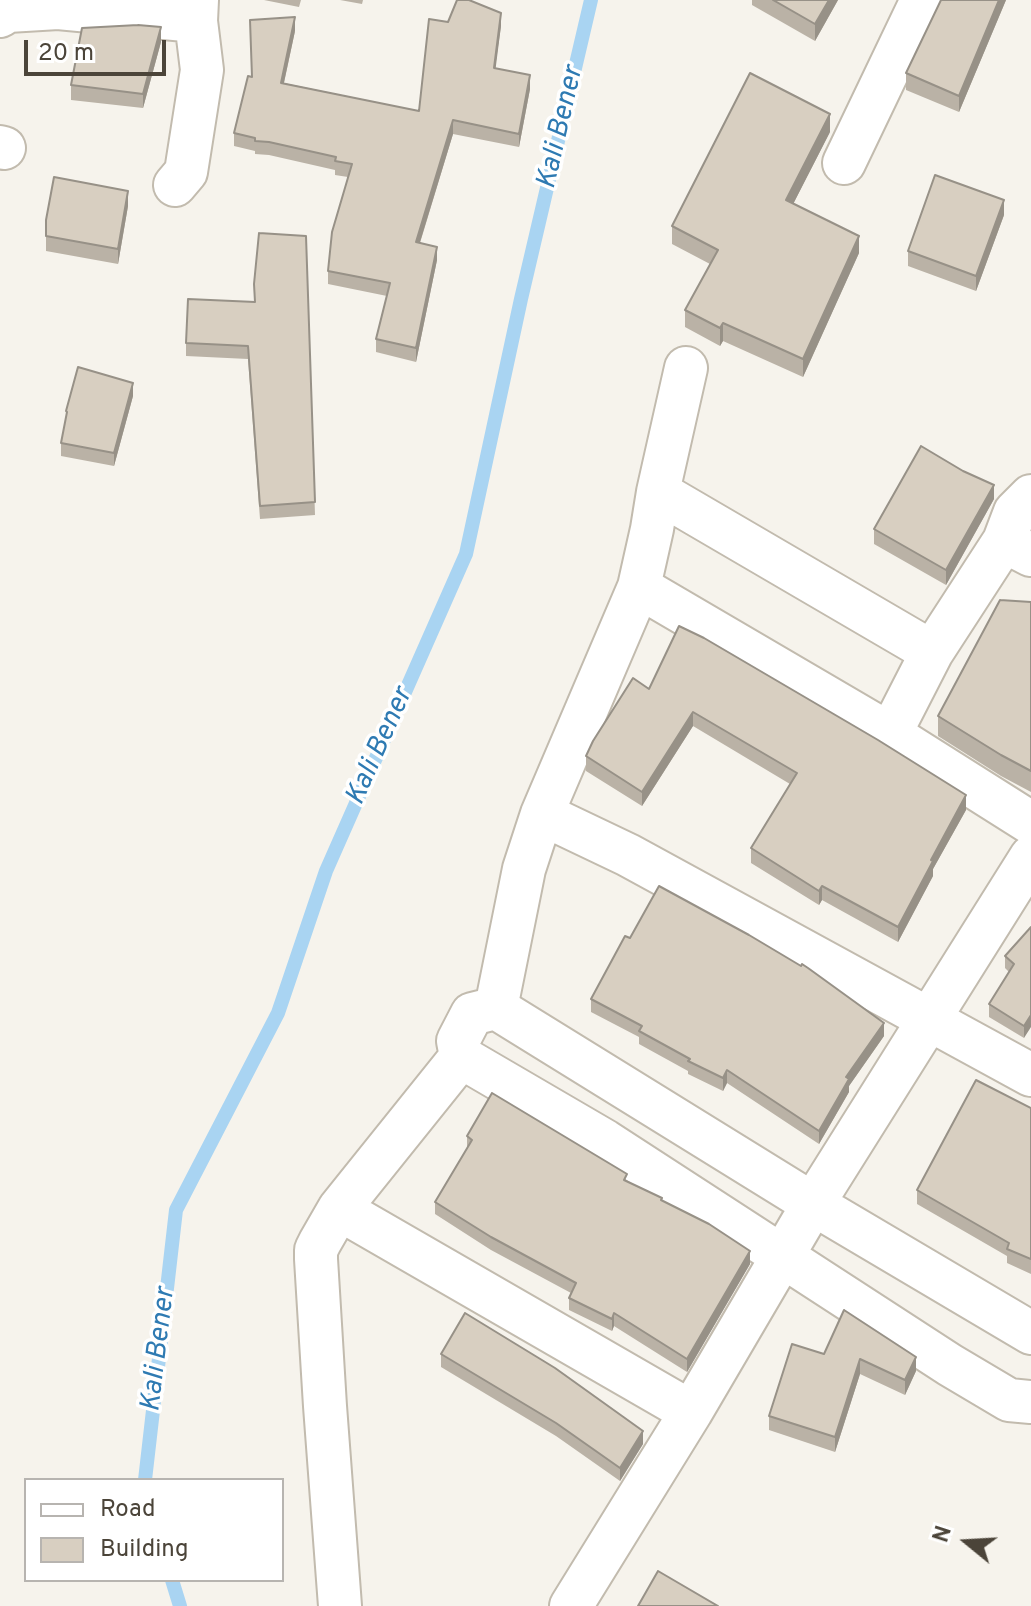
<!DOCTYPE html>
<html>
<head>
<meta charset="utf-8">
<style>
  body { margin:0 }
  #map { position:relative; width:1031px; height:1606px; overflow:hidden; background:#f6f3ec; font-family:Overpass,sans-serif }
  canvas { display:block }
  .legend { position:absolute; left:24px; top:1478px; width:260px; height:104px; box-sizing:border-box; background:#fff; border:2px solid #b7b4b0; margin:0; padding:10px 14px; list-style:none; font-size:24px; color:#4b4439 }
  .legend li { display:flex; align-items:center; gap:16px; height:40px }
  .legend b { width:40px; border:2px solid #b7b4b0 }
  .north { position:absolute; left:927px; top:1502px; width:80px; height:80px; -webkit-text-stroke:6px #fff; paint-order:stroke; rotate:288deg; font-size:22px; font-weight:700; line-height:32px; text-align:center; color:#4b4439 }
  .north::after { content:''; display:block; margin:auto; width:28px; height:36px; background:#4b4439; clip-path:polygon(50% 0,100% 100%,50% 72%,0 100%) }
  .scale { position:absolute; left:24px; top:40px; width:142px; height:36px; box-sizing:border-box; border:4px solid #4b4439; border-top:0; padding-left:10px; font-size:24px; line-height:28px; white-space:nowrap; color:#4b4439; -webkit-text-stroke:6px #fff; paint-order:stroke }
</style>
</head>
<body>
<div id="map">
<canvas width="1031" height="1606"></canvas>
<ul class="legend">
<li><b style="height:10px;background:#fff"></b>Road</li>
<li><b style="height:22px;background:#d8cfc1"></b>Building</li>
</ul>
<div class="north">N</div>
<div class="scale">20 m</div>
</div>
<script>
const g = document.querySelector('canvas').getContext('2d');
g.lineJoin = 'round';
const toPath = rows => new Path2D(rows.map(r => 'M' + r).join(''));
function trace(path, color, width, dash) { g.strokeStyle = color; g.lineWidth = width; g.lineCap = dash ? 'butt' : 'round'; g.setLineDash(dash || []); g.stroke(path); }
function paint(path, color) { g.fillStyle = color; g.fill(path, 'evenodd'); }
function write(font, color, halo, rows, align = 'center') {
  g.font = font + ' Overpass,sans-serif'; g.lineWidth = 7; g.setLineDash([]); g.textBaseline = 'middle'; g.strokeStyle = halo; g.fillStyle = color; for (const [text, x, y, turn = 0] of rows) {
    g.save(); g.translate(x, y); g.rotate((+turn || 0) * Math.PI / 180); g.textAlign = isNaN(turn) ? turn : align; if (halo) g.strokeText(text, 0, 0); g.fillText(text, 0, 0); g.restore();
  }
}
const stream = toPath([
  [145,1480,176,1210,278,1013,326,871,466,554,521,299,591,0],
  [172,1580,180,1606]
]);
const minor = toPath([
  [0,16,8,11,58,8,196,21],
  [0,147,4,148],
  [844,163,922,0],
  [175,185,186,172,202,70,196,21,197,0],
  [658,492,932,652],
  [1031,496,1015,512,1004,541,1031,555],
  [639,587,890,734,1031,823],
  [890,734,932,652,1004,541],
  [542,814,628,855,1031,1075],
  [496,1008,524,869,542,814,639,587,652,529,658,492,686,368],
  [461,1057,605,1141,950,1365,1009,1400,1031,1402],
  [339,1209,461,1057,458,1041,472,1014,496,1008,813,1204,1031,1333],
  [340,1606,325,1406,316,1259,316,1250,320,1242,339,1209,691,1412],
  [571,1606,691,1412,813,1204,1031,857]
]);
const wall = toPath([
  [264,0,301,0,299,7],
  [340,0,363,0,362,4],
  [752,0,838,0,815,41,752,5],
  [941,0,1006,0,959,112,906,90,906,73],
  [501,26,495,68,530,89,519,147,453,134,420,243,437,260,416,362,376,352,376,339,387,296,328,284,328,271,348,177,335,175,335,170,269,155,255,154,255,151,234,146,234,133,252,77,295,31,284,83,419,111],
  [161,42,143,108,71,100,71,85],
  [830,132,793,204,859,253,803,377,723,341,720,346,685,327,685,310,710,264,672,244,672,226],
  [128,206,118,264,46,251,46,220],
  [1004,215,976,291,908,266,908,251],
  [306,236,315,515,260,519,248,359,186,356,186,343,255,302],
  [133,396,114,466,61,456,61,443,66,420,66,411],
  [994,499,946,585,874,544,874,529],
  [1031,602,1031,792,1001,776,938,736,938,716],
  [649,689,966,810,933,869,933,876,898,942,822,900,819,905,751,863,751,848,790,784,693,726,642,806,586,771,586,756],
  [1031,927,1024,1038,989,1017,989,1004,1009,972,1005,968,1005,956],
  [630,938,884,1036,849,1086,849,1092,819,1144,727,1083,723,1091,688,1074,688,1071,639,1044,639,1037,591,1012,591,999],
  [1031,1108,1031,1274,1007,1263,1007,1256,917,1204,917,1190],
  [467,1136,627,1182,662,1200,750,1264,687,1372,614,1326,612,1331,569,1310,569,1298,571,1293,491,1250,435,1214,435,1202,467,1148],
  [844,1310,916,1371,905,1395,860,1374,835,1452,769,1430,769,1416,824,1354],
  [441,1354,643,1444,620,1481,556,1436,441,1367]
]);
const shadedWall = toPath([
  [829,0,838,0,815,41,815,24],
  [999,0,1006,0,959,112,959,96],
  [501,13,501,26,494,81,494,68],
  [295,17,295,31,281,96,281,83],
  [161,27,161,42,143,108,143,94],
  [530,75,530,89,519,147,519,134],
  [830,114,830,132,786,218,786,200],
  [453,120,453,134,416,255,416,242],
  [128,191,128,206,118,264,118,249],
  [1004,200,1004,215,976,291,976,276],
  [859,236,859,253,803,377,803,359],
  [437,247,437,260,416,362,416,348],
  [723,323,723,341,720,346,720,328],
  [133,383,133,396,114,466,114,453],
  [994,485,994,499,946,585,946,570],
  [693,712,693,726,642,806,642,792],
  [966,795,966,810,933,869,933,876,898,942,898,927,931,860],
  [822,886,822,900,819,905,819,891],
  [1031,1015,1031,1027,1024,1038,1024,1026],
  [884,1023,884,1036,849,1086,849,1092,819,1144,819,1131,846,1077],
  [727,1070,727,1083,723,1091,723,1078],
  [750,1251,750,1264,687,1372,687,1359],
  [614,1313,614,1326,612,1331,612,1319],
  [916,1357,916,1371,905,1395,905,1380],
  [860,1359,860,1374,835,1452,835,1437],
  [643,1431,643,1444,620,1481,620,1468]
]);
const building = toPath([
  [457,0,469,0,501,13,494,68,530,75,519,134,453,120,416,242,437,247,416,348,376,339,390,283,328,271,332,232,352,164,335,161,336,157,269,142,255,141,255,138,234,133,248,76,252,77,250,20,295,17,281,83,419,111,429,19,448,22,457,0],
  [773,0,829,0,815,24,773,0],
  [941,0,999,0,959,96,906,73,941,0],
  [138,25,161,27,143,94,71,85,82,28,138,25],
  [750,73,830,114,786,200,859,236,803,359,723,323,720,328,685,310,718,250,672,226,750,73],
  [935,175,1004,200,976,276,908,251,935,175],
  [54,177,128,191,118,249,46,236,46,220,54,177],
  [259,233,306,236,315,502,260,506,248,346,186,343,188,299,255,302,254,284,259,233],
  [78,367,133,383,114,453,61,443,67,412,66,411,78,367],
  [921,446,963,471,994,485,946,570,874,529,921,446],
  [1000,600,1031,602,1031,771,1001,755,938,716,1000,600],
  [679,626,704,638,878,740,966,795,931,860,933,861,898,927,822,886,819,891,751,848,797,773,693,712,642,792,586,756,593,741,633,678,649,689,679,626],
  [659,886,749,935,801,966,802,964,808,968,884,1023,846,1077,849,1079,819,1131,727,1070,723,1078,688,1061,690,1059,639,1031,642,1026,591,999,625,936,630,938,659,886],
  [1031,927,1031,1015,1024,1026,989,1004,1014,964,1005,956,1031,927],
  [976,1080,1031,1108,1031,1259,1007,1249,1009,1243,917,1190,976,1080],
  [492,1093,627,1174,624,1180,662,1198,661,1200,709,1224,750,1251,687,1359,614,1313,612,1319,569,1298,576,1283,491,1237,435,1202,472,1140,467,1136,492,1093],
  [844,1310,916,1357,905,1380,860,1359,835,1437,769,1416,792,1344,824,1354,844,1310],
  [465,1313,555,1368,643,1431,620,1468,556,1423,441,1354,465,1313],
  [658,1571,718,1606,638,1606,658,1571]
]);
const waterNames = [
  ["Kali Bener",562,128,-77],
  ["Kali Bener",381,747,-66],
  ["Kali Bener",160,1350,-83]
];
trace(stream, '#a9d4f2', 14);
trace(minor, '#c2bbae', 46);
trace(minor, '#fff', 42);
paint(wall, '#bab2a6');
paint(shadedWall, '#979187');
paint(building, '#d8cfc1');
trace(building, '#979187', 2);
write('italic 28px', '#2e7ab2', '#fff', waterNames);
</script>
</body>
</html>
